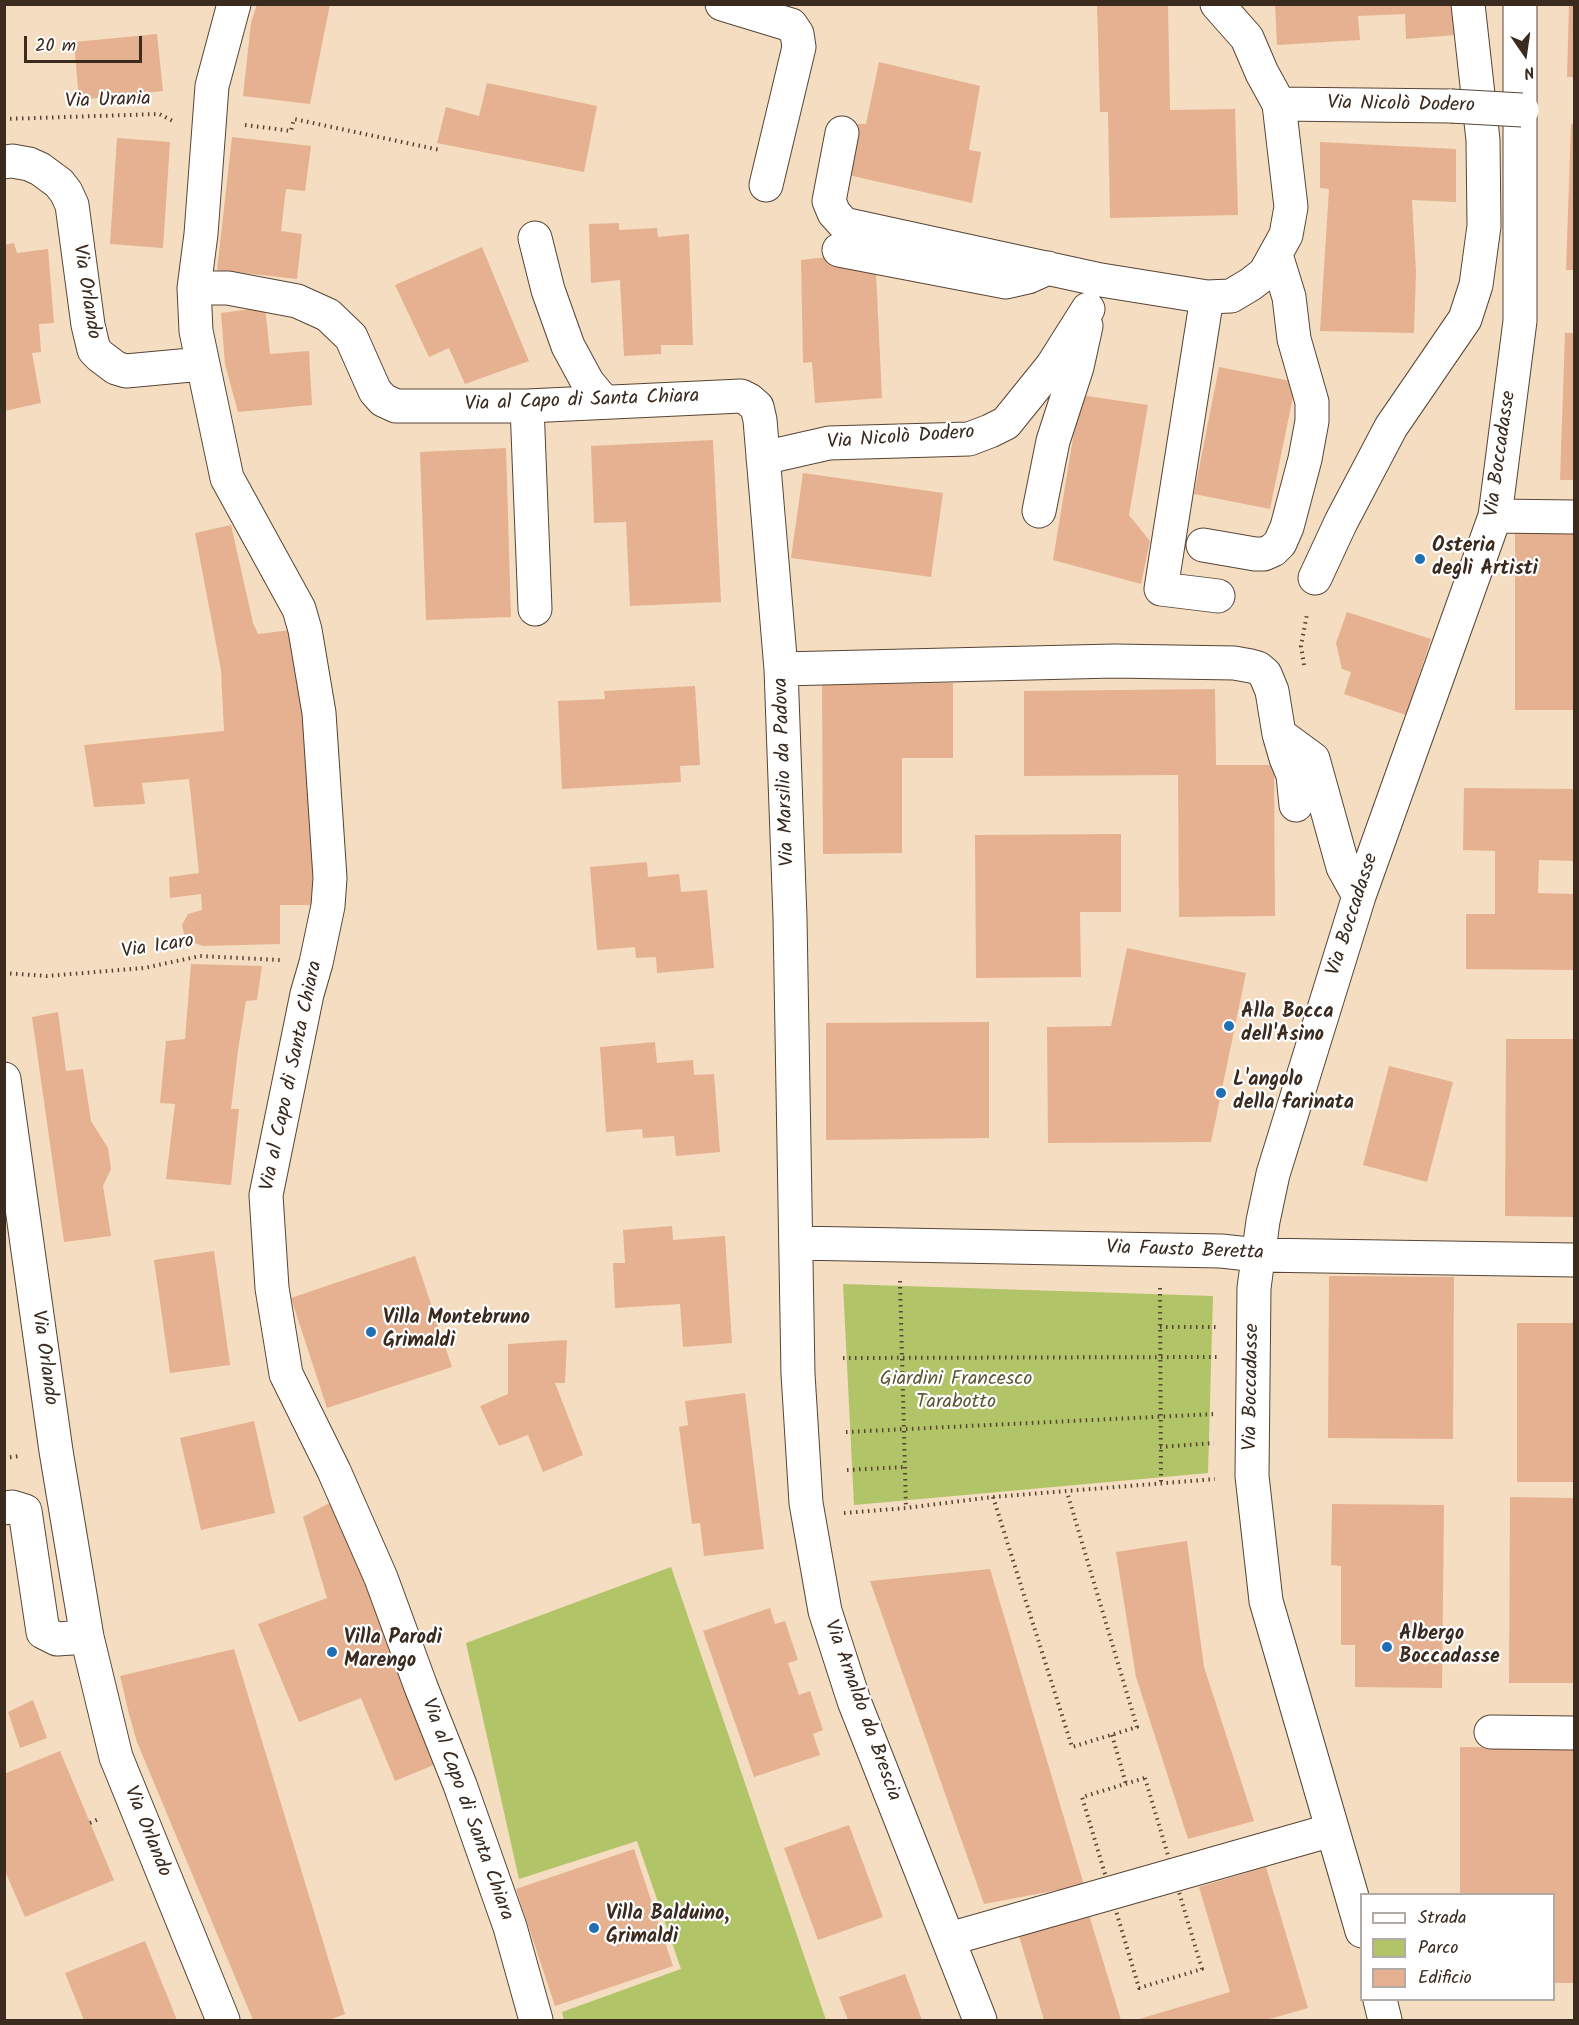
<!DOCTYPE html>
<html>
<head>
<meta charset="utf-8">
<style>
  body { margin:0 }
  #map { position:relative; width:1579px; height:2025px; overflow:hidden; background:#f4ddc0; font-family:Kalam,sans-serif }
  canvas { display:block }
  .frame { position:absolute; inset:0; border:6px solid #3b2a1e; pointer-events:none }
  .legend { position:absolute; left:1360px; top:1893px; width:195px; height:108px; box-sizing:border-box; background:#fff; border:2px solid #b1aaa5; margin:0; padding:8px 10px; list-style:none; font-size:18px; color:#3b2a1e }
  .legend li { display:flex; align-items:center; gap:12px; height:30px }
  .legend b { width:30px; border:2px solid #b1aaa5 }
  .north { position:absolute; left:1495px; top:24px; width:60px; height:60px; -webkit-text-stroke:4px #fff; paint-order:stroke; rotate:167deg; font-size:16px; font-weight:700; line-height:24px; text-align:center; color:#3b2a1e }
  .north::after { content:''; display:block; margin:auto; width:21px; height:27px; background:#3b2a1e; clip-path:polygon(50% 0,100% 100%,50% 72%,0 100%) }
  .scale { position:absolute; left:24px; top:36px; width:118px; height:27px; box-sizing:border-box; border:3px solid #3b2a1e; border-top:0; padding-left:8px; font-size:18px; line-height:21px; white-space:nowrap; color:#3b2a1e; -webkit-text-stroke:4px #fff; paint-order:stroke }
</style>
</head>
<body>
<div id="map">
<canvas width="1579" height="2025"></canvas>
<div class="frame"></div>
<ul class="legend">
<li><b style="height:8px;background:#fff"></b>Strada</li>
<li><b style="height:16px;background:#b1c467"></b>Parco</li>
<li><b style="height:16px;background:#e6b190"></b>Edificio</li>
</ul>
<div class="north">N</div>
<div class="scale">20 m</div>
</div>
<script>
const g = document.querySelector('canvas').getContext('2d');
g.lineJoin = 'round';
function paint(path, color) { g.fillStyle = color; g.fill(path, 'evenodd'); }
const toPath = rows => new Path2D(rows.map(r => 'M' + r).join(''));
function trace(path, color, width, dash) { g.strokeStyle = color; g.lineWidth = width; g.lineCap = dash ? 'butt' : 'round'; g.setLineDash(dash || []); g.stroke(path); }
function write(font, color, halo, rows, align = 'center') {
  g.font = font + ' Kalam,sans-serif'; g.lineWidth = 4.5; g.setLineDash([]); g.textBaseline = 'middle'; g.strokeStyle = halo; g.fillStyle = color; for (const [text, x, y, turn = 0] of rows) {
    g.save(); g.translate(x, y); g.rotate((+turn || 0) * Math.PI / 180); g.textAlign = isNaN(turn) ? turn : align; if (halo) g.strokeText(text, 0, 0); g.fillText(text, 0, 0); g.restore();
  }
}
const green = toPath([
  [843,1284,1213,1296,1208,1473,854,1505],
  [671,1567,826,2020,564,2020,562,2012,681,1969,637,1841,519,1879,466,1643]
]);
const building = toPath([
  [257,4,330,4,310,104,243,96,251,23],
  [1097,4,1168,4,1170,110,1235,109,1238,215,1110,218,1108,112,1100,112],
  [1275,4,1452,4,1455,35,1406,39,1405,14,1358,16,1360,40,1277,45],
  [1569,4,1574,4,1574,77,1567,77],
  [157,34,163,91,79,100,74,42],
  [879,62,980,86,969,150,981,152,972,203,844,174,854,124,866,124],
  [487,83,597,106,584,172,437,143,446,107,479,116],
  [1571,124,1574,124,1574,270,1566,270],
  [232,137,311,146,305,191,286,189,281,231,302,234,297,279,217,270],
  [117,138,170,142,163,248,110,244],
  [1320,142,1456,149,1456,202,1412,200,1416,272,1414,333,1320,331,1329,189,1320,188],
  [619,223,619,230,657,228,658,237,689,234,693,345,661,345,661,354,624,356,620,280,591,283,589,224],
  [14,243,17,253,48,249,54,323,39,324,41,352,32,353,41,403,4,411,4,245],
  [482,247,529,361,465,384,449,348,429,357,395,285],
  [836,256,876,273,882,398,815,403,812,362,803,363,801,260],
  [265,307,270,354,309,351,312,405,238,412,225,364,221,313],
  [1565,333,1574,333,1574,480,1560,480],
  [1219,367,1296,382,1270,509,1194,494],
  [1080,395,1148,405,1129,515,1150,541,1141,584,1053,560],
  [713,440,721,602,630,606,626,522,594,523,591,446],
  [506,448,511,617,426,620,420,452],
  [803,473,943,493,931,577,791,558],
  [231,525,253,623,258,634,291,630,305,722,312,846,313,905,280,905,280,944,203,946,189,941,185,938,182,925,188,914,202,910,201,894,170,898,169,877,199,873,189,779,142,783,145,804,94,807,84,745,224,731,221,670,195,533],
  [1515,532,1574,532,1574,710,1515,710],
  [1347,612,1431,639,1406,715,1344,694,1351,672,1342,669,1336,643],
  [953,683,953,758,902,758,902,853,823,854,822,684],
  [695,686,700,765,680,766,681,782,562,789,558,701,605,699,604,691],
  [1215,689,1216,765,1274,765,1275,916,1179,917,1178,775,1024,776,1024,691],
  [1464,788,1574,789,1574,861,1539,860,1538,893,1574,894,1574,970,1466,969,1466,914,1495,914,1495,851,1463,850],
  [1121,834,1121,912,1080,912,1081,977,976,978,975,835],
  [647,862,648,877,679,874,681,892,707,890,714,968,657,973,656,957,636,958,635,947,597,950,590,867],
  [1127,948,1246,973,1211,1142,1048,1143,1047,1027,1111,1026],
  [191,964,262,966,257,1000,246,1001,238,1050,231,1109,239,1109,231,1185,166,1179,175,1104,160,1103,166,1041,185,1039],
  [58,1012,66,1071,83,1069,91,1121,108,1148,111,1169,103,1186,111,1236,64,1242,32,1017],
  [989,1022,989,1138,826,1140,826,1023],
  [1506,1039,1574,1039,1574,1217,1505,1216],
  [655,1042,657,1063,693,1060,694,1075,714,1074,720,1152,676,1156,674,1136,643,1138,642,1129,606,1132,600,1047],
  [1389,1066,1453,1082,1427,1182,1363,1165],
  [672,1226,673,1240,725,1236,732,1343,683,1347,680,1304,615,1308,613,1263,625,1263,623,1230],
  [214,1251,230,1365,170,1373,154,1260],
  [415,1256,452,1367,327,1408,291,1298],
  [1329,1276,1454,1277,1453,1439,1328,1438],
  [1517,1323,1574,1323,1574,1482,1517,1482],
  [567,1340,565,1383,555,1383,583,1455,543,1472,528,1435,499,1446,480,1406,508,1394,508,1344],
  [745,1393,764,1549,704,1556,700,1523,692,1524,679,1427,688,1425,685,1401],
  [254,1421,275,1513,201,1530,180,1438],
  [1510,1497,1574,1498,1574,1683,1509,1683],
  [335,1500,436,1764,395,1781,361,1698,299,1722,258,1624,327,1598,303,1517],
  [1332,1504,1444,1505,1442,1688,1355,1687,1355,1645,1341,1645,1341,1566,1331,1565],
  [1187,1541,1204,1667,1254,1821,1188,1839,1136,1677,1116,1552],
  [990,1569,1084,1885,984,1904,870,1581],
  [770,1608,775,1624,785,1621,798,1660,788,1663,799,1695,810,1691,823,1730,813,1734,820,1755,754,1777,703,1631],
  [234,1649,345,2014,329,2020,253,2020,137,1742,129,1714,120,1676],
  [33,1700,47,1738,20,1748,8,1712],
  [1460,1747,1574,1748,1574,1983,1554,1983,1554,1894,1460,1894],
  [60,1751,114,1880,25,1917,4,1869,4,1774],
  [849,1825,883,1917,818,1940,784,1848],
  [634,1849,673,1966,555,2006,516,1889],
  [1266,1867,1308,2008,1266,2020,1136,2020,1230,1992,1199,1887],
  [1089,1915,1121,2020,1044,2020,1019,1936],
  [145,1941,177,2020,84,2020,65,1973],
  [905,1974,922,2020,848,2020,839,1997]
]);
const path = toPath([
  [4,119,159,114,173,121],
  [245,125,291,131,294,119,440,150],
  [1304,665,1301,646,1307,614],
  [4,973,47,976,144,968,200,956,280,960],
  [900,1281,906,1508],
  [1160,1288,1161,1485],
  [1160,1327,1218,1327],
  [843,1358,1217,1357],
  [846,1432,1215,1414],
  [1160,1447,1214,1443],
  [4,1458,19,1456],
  [847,1470,904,1467],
  [993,1497,1072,1747,1137,1727,1067,1492],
  [844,1513,906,1508,993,1497,1215,1479],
  [1112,1735,1126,1784],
  [1145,1778,1202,1969,1139,1988,1082,1797,1145,1778],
  [90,1823,101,1818]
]);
const minor = toPath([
  [234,4,212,86,201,234,194,288,196,331,227,478,299,609,305,630,319,713,330,878,328,906,316,963,307,994,266,1195,272,1288,286,1374,334,1471,381,1578,421,1687,460,1785,510,1927,536,2020],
  [722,4,791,25,797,34,799,47,766,185],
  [1217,4,1247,38,1262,73,1279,104,1451,106],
  [842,133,829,201,834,213,844,224,1101,280,1207,297,1231,296,1251,284,1265,273,1286,235,1291,207,1279,104],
  [4,162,12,161,29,164,40,169,59,183,66,192,72,205,88,325,94,350,100,356,116,368,126,371,202,364],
  [535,238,548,290,568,346,588,383,604,402],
  [839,250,1006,282,1028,277,1048,268],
  [194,288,228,288,297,301,328,315,351,337,375,391,383,400,396,406,527,406,741,396,749,400,757,407,760,420,781,669],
  [1207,297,1161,589,1218,596],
  [527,406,535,609],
  [763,458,829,443,969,439,990,431,1006,423,1052,366,1088,309],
  [1039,511,1053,441,1077,367,1086,326],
  [1495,516,1574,517],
  [1203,545,1255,554,1264,554,1273,550,1280,543,1287,527,1305,459,1312,421,1312,402,1294,339,1289,297,1276,255],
  [1315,578,1341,522,1391,427,1465,319,1476,285,1484,226,1483,140,1468,4],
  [1279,734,1313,759,1343,867,1359,896],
  [4,1079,56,1451,87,1637,116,1757,223,2020],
  [796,1243,1221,1251,1258,1255,1574,1260],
  [4,1508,12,1507,25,1511,43,1632,57,1639,87,1637],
  [1491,1732,1574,1733],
  [1362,1931,1266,1601,1252,1476,1254,1288,1263,1221,1273,1174,1359,896,1495,516,1520,321,1520,4],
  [949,1939,1332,1830],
  [1380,2000,1385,2020],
  [980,2020,854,1701,825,1611,806,1503,798,1374,790,918,781,669,1114,661,1234,663,1251,666,1258,668,1265,674,1272,691,1279,734,1286,758,1293,775,1296,805]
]);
const minorBridge = toPath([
  [1451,106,1522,110]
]);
const markers = [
  [1420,559,6,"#1f6fb2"],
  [1229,1026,6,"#1f6fb2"],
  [1221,1093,6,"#1f6fb2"],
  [371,1332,6,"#1f6fb2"],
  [1387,1647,6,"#1f6fb2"],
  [332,1652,6,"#1f6fb2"],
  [594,1928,6,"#1f6fb2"]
];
const streetNames = [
  ["Via Urania",108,102,-2],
  ["Via Nicolò Dodero",1401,106,1],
  ["Via Orlando",85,292,81],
  ["Via al Capo di Santa Chiara",582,402,-2],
  ["Via Nicolò Dodero",901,439,-4],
  ["Via Boccadasse",1502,454,-82],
  ["Via Marsilio da Padova",786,772,-92],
  ["Via Boccadasse",1354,915,-72],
  ["Via Icaro",158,948,-9],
  ["Via al Capo di Santa Chiara",293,1076,-78],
  ["Via Fausto Beretta",1185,1252,2],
  ["Via Orlando",43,1358,82],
  ["Via Boccadasse",1253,1387,-89],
  ["Via Arnaldo da Brescia",861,1711,70],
  ["Via al Capo di Santa Chiara",466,1810,70],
  ["Via Orlando",146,1832,68]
];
const poiNames = [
  ["Osteria",1432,548],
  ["degli Artisti",1432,571],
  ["Alla Bocca",1241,1014],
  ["dell'Asino",1241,1037],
  ["L'angolo",1233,1082],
  ["della farinata",1233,1105],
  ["Villa Montebruno",383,1320],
  ["Grimaldi",383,1343],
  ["Albergo",1399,1636],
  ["Boccadasse",1399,1659],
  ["Villa Parodi",344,1640],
  ["Marengo",344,1663],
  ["Villa Balduino,",606,1916],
  ["Grimaldi",606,1939]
];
const parkNames = [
  ["Giardini Francesco",956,1381],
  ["Tarabotto",956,1404]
];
paint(green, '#b1c467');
paint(building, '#e6b190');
trace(minor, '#574536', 35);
trace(path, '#574536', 4, [1.5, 4.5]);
trace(minor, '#fff', 33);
trace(minorBridge, '#574536', 35, []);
trace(minorBridge, '#fff', 33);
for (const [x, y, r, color] of markers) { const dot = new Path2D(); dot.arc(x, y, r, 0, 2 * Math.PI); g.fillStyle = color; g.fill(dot); trace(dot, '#fff', 2); }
write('20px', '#3b2a1e', '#fff', streetNames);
write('bold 20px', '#3b2a1e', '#fff', poiNames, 'left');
write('20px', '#5e5834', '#fff', parkNames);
</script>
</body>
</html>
